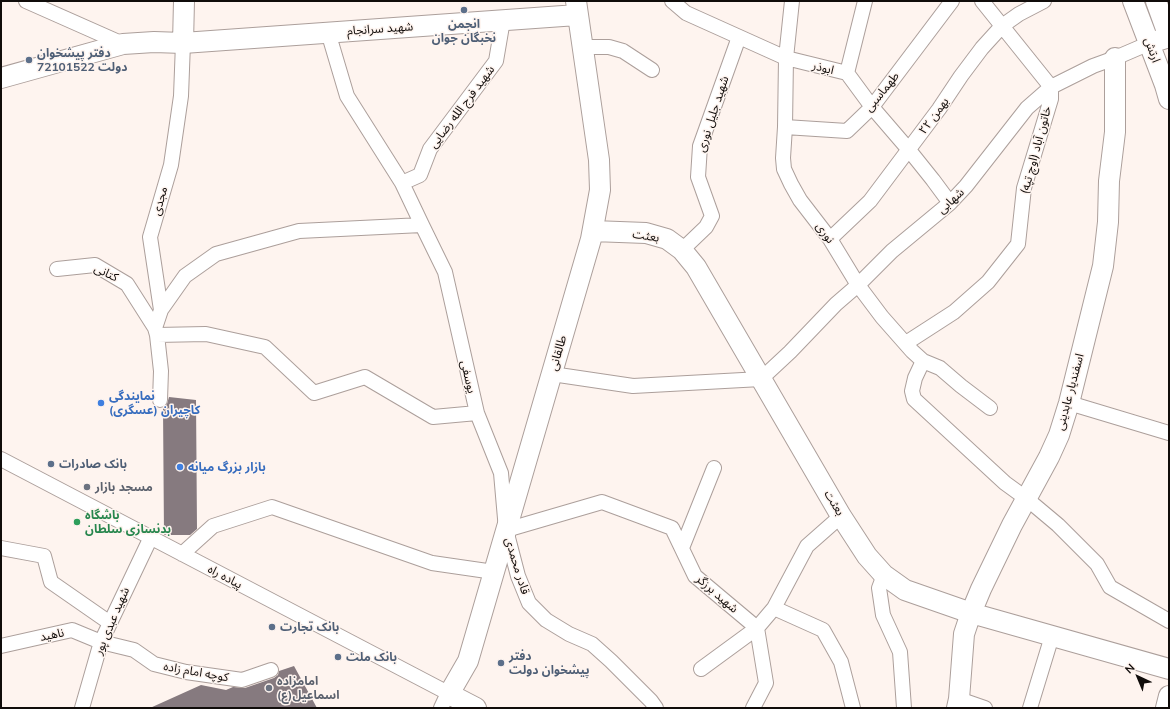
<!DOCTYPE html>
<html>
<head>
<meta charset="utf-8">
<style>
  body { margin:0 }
  #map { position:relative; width:1170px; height:709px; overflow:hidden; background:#fef4ef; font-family:Mulish,sans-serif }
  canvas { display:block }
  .frame { position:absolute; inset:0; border:2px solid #100c0a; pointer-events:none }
  .north { position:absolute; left:1118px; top:657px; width:40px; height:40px; -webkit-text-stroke:3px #fef4ef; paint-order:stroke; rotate:316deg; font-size:11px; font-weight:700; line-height:16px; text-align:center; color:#100c0a }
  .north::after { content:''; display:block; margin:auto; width:14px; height:18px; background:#100c0a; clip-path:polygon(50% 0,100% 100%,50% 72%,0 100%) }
</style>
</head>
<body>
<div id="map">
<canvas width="1170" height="709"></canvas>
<div class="frame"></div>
<div class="north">N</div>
</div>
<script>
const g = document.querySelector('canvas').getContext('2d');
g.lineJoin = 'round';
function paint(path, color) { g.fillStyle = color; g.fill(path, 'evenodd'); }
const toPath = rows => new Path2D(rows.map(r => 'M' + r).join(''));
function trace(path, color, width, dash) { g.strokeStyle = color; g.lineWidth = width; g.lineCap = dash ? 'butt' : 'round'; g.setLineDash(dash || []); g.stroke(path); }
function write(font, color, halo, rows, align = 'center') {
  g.font = font + ' Mulish,"Noto Sans Arabic",sans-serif'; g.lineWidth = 3; g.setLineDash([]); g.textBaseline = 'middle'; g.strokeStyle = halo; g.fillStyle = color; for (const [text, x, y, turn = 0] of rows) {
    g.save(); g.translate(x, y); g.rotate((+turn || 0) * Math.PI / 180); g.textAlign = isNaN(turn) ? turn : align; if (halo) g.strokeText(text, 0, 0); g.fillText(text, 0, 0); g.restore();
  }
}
const building = toPath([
  [169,397,196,400,197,529,190,535,164,535,163,408,167,404],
  [294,666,317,708,150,708,201,685,226,690,233,687,245,688,274,678,278,675,279,671]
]);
const street = toPath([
  [26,1,123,44],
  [672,1,686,13,786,58,847,73,872,107,909,150,933,180,950,203],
  [792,1,786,58,785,127,783,158,784,169,791,184,800,200,830,239,858,285,882,317,912,351,923,361,940,368,961,386,990,408],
  [328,32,347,96,402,183,422,225,445,272,477,413,501,473,506,530,518,576,529,603,546,620,569,634,592,644,611,661,651,701,656,708],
  [582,47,609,47,623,51,652,70],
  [847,73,865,1],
  [785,127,847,131,872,107,952,1],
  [402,183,420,175,430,149,496,61,503,20],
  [830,239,870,201,939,109,961,76,982,48,1002,26,1019,14,1044,1],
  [682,250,706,227,712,216,698,177,700,146,739,37],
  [57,269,95,265,127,284,155,328],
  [161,310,185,276,216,254,299,231,422,225],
  [157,335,206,334,265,347,314,393,365,377,433,417,477,413],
  [906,343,954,312,988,282,1018,244,1024,188,1051,99,1051,87,982,1],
  [923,361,915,378,912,391,914,399,1005,483,1027,499,1058,525,1097,564,1110,587,1169,621],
  [552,374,633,386,761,379,790,352,836,304,858,285,892,251,950,203,966,186,1027,108,1051,87,1093,66,1115,58,1150,43],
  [160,400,161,371,157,335,155,328,161,310,150,237,171,165,181,96,183,43],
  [1069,403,1169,433],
  [1,459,448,693,441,708],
  [506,530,602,502,672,528,695,576,757,628,766,683,753,708],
  [1,548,44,556,51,582,110,623],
  [682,548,714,468],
  [182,554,213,526,272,507,432,563,494,572],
  [884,575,879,588,883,615,900,652,904,708],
  [774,608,823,630,841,662,853,708],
  [1,646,72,630,101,642,134,650,154,664,186,672,242,680,271,670],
  [701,669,757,628,774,608,807,546,841,516],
  [959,699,985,708],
  [82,708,101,642,151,537],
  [1030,708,1052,636]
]);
const secondary = toPath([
  [1133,1,1165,85,1169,99],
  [183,43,184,1],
  [1150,43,1169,37,1156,1],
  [1,78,123,44,154,42,183,43,577,15],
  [593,231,646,233,667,239,682,250,696,267,841,516,867,556,884,575,905,590,971,613,1169,669],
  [476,708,449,694,468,661,591,239,600,190,599,160,576,1],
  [957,708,959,699,964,634,971,613,981,589,1012,525,1049,457,1059,435,1069,403,1103,266,1108,222,1109,181,1115,132,1115,58],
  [1166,708,1169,696]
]);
const markers = [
  [464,10,4,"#5c6f8a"],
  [29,60,4,"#5c6f8a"],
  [101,403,4,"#3f7fe0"],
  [51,464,4,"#5c6f8a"],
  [180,467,4,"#3f7fe0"],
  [87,487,4,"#6b7280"],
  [77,522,4,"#2e9e5b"],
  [272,627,4,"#5c6f8a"],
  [338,657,4,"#5c6f8a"],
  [501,663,4,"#5c6f8a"],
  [269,688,4,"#6b7280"]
];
const serviceNames = [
  ["انجمن",464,24,"center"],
  ["نخبگان جوان",464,38,"center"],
  ["دفتر پیشخوان",37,53],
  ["دولت 72101522",37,67],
  ["بانک صادرات",59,464],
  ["بانک تجارت",280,627],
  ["دفتر",509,656],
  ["پیشخوان دولت",509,670],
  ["بانک ملت",346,657]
];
const streetNames = [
  ["شهید سرانجام",380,29,-4],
  ["ارتش",1152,50,70],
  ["ابوذر",823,68,14],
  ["طهماسبی",882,92,-51],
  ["شهید فرج الله رضایی",462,107,-53],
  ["شهید جلیل نوری",713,114,-72],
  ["۲۲ بهمن",934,116,-54],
  ["خاتون آباد (اوچ تپه)",1036,150,-75],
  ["مجدی",160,201,-74],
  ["شهابی",951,201,-43],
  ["نوری",825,233,54],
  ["بعثت",646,236,9],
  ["کتانی",106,273,26],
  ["طالقانی",558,353,-74],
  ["یوسفی",468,377,77],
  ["اسفندیار عابدینی",1070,392,-75],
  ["بعثت",834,503,59],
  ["قادر محمدی",517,566,73],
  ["پیاده راه",225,577,28],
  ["شهید برزگر",717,594,41],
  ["شهید عبدی پور",112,621,-67],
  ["ناهید",52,635,-12],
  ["کوچه امام زاده",196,672,10]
];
const shopNames = [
  ["نمایندگی",109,396],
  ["کاچیران (عسگری)",109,410],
  ["بازار بزرگ میانه",188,467]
];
const worshipNames = [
  ["مسجد بازار",95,487],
  ["امامزاده",277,681],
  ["اسماعیل(ع)",277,695]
];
const leisureNames = [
  ["باشگاه",85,515],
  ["بدنسازی سلطان",85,529]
];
paint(building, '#867a7f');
trace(street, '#ac9f9b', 16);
trace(secondary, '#ac9f9b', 22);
trace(street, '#fff', 14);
trace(secondary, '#fff', 20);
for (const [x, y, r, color] of markers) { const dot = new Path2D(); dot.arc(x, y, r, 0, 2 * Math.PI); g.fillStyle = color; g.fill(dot); trace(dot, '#fef4ef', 1.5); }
write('bold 12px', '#4e5e75', '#fef4ef', serviceNames, 'left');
write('12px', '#100c0a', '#fef4ef', streetNames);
write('bold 12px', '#366cbe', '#fef4ef', shopNames, 'left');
write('bold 12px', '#5b616d', '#fef4ef', worshipNames, 'left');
write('bold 12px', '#27864d', '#fef4ef', leisureNames, 'left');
</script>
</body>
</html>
